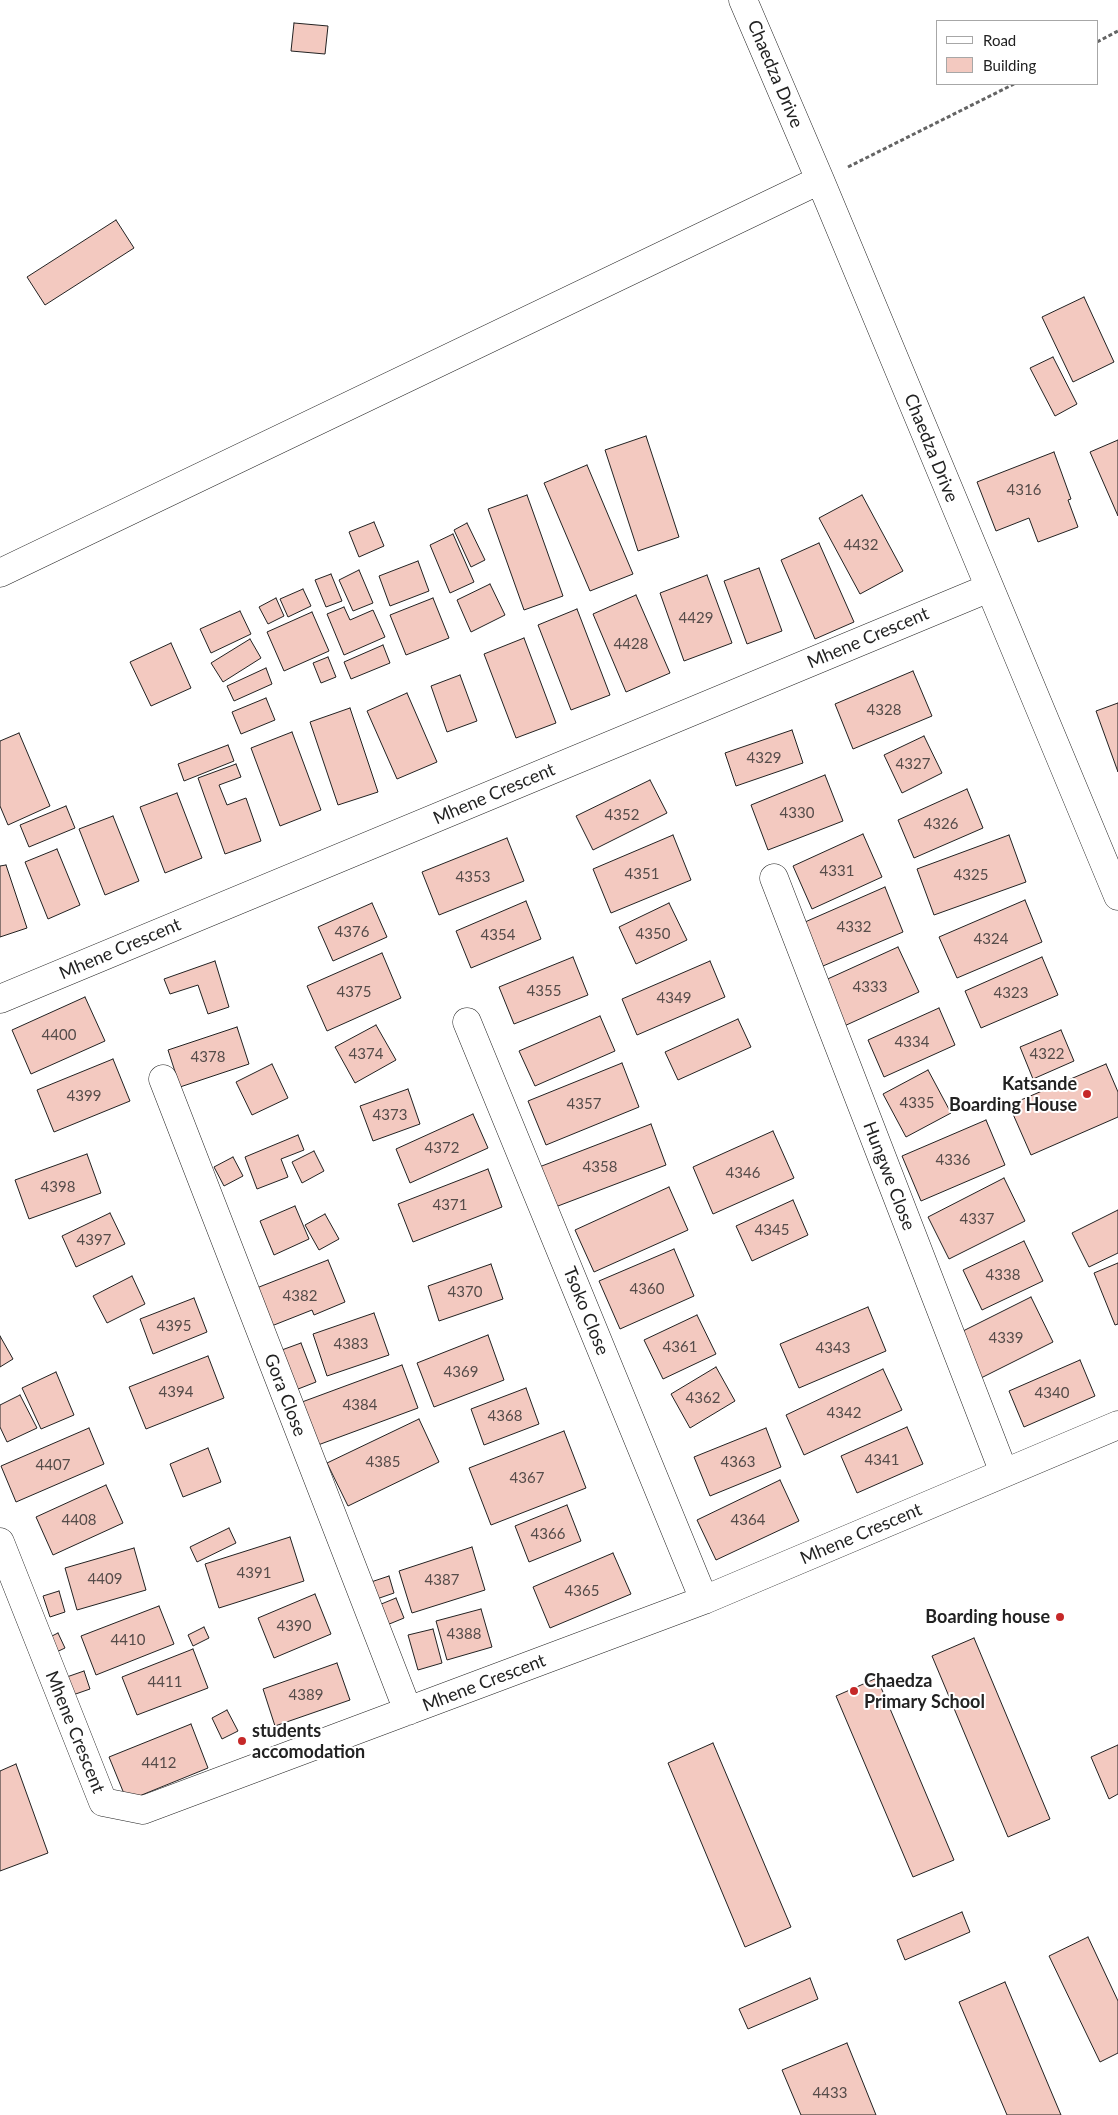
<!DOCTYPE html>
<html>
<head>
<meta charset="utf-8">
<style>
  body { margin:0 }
  #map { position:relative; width:1118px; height:2115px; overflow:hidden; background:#fff; font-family:Lato,sans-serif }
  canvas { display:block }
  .legend { position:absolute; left:936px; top:20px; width:162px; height:65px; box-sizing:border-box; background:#fff; border:1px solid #a7a7a7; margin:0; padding:6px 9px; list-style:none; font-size:15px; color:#222 }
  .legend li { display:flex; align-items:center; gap:10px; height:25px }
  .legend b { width:25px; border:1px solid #a7a7a7 }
</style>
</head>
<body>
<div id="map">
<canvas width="1118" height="2115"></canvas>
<ul class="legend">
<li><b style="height:6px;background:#fff"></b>Road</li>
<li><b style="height:14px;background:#f3c9c0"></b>Building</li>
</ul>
</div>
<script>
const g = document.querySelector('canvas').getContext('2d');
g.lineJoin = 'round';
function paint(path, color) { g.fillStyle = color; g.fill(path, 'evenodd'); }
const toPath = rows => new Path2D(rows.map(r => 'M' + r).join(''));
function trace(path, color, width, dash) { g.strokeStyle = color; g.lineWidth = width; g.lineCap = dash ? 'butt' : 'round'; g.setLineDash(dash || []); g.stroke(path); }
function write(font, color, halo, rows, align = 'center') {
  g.font = font + ' Lato,sans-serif'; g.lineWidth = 4; g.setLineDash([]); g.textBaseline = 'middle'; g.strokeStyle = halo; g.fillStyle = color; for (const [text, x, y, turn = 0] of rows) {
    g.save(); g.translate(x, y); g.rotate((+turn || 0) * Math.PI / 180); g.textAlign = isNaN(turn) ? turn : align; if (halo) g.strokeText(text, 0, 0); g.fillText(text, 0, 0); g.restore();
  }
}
const building = toPath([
  [294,23,328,26,325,54,291,51,294,23],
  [116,220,134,248,45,305,27,277,116,220],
  [1084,297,1114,362,1073,382,1042,317,1084,297],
  [1053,357,1077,404,1055,416,1030,368,1053,357],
  [646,436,679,537,638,551,605,450,646,436],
  [1118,440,1118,516,1090,452,1118,440],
  [1054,452,1071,499,1068,500,1078,527,1038,542,1029,518,996,531,977,482,1054,452],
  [587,465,633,574,590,591,544,483,587,465],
  [527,495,563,596,524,610,488,509,527,495],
  [862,495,903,571,860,594,819,518,862,495],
  [374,522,384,546,359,557,349,532,374,522],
  [467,523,485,560,471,567,454,530,467,523],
  [453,534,474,582,450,593,430,545,453,534],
  [819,543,854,622,815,639,781,560,819,543],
  [418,561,429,591,390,606,379,576,418,561],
  [759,568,782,631,747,644,724,581,759,568],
  [359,570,373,603,353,611,339,580,359,570],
  [331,574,342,601,326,607,315,580,331,574],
  [707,575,732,643,684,661,660,593,707,575],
  [490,584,505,615,471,632,457,600,490,584],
  [303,589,311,606,288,617,280,599,303,589],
  [636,595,670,673,626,692,593,614,636,595],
  [276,598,284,616,268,624,259,607,276,598],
  [433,598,449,638,406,655,390,615,433,598],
  [344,607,350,620,373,610,385,637,344,655,327,614,344,607],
  [577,609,610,695,571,710,538,625,577,609],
  [240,611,251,634,211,653,200,629,240,611],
  [312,612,329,651,284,671,267,632,312,612],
  [524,638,556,723,516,738,484,654,524,638],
  [250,639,261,658,223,682,211,663,250,639],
  [171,643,191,688,151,706,130,662,171,643],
  [383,645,390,663,351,679,344,662,383,645],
  [328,657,336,677,321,683,313,663,328,657],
  [266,668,272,684,234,701,227,686,266,668],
  [913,671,932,716,853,749,835,704,913,671],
  [460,675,477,721,447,732,431,686,460,675],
  [407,693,437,762,397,779,367,711,407,693],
  [266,698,275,720,241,734,232,712,266,698],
  [1118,703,1118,772,1096,711,1118,703],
  [350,708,378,792,338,805,310,722,350,708],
  [792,730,803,763,736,786,725,753,792,730],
  [292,732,321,810,280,826,251,748,292,732],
  [19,733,50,806,8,825,0,806,0,741,19,733],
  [924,736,942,773,902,793,884,755,924,736],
  [228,745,234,761,184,781,178,764,228,745],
  [236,764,241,777,219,785,227,805,246,798,261,841,225,854,198,778,236,764],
  [825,775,843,821,768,850,751,805,825,775],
  [650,780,667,813,593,850,576,816,650,780],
  [967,789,983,828,914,858,898,820,967,789],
  [177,793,202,858,165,873,140,807,177,793],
  [66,806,75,828,29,847,20,825,66,806],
  [113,816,139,881,105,895,79,829,113,816],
  [863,834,882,877,812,909,793,866,863,834],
  [673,835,691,880,611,913,593,869,673,835],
  [1009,835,1026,882,934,915,917,869,1009,835],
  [507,838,524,881,439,915,422,872,507,838],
  [57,849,80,905,48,919,25,862,57,849],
  [6,865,27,928,0,937,0,866,6,865],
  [885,887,903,932,823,966,805,922,885,887],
  [1025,900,1042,942,957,978,939,937,1025,900],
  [526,901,541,939,471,968,456,931,526,901],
  [372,903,387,937,333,961,318,927,372,903],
  [669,903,687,940,636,964,619,927,669,903],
  [898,947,919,992,842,1027,821,982,898,947],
  [382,953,401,998,327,1031,307,986,382,953],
  [573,957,588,995,514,1024,499,987,573,957],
  [1042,957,1058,995,981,1028,965,991,1042,957],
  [215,961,229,1007,208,1014,198,985,170,994,164,979,215,961],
  [710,961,725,997,637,1035,622,999,710,961],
  [85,997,105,1041,31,1074,12,1030,85,997],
  [939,1008,955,1045,884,1077,868,1040,939,1008],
  [600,1016,615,1051,535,1086,519,1051,600,1016],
  [738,1019,751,1047,678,1080,665,1052,738,1019],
  [376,1025,396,1060,355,1083,335,1047,376,1025],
  [237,1027,249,1064,180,1087,168,1050,237,1027],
  [1061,1030,1074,1061,1033,1079,1020,1047,1061,1030],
  [113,1059,130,1101,54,1132,37,1090,113,1059],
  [622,1063,639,1107,546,1145,528,1101,622,1063],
  [272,1064,288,1098,252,1115,236,1082,272,1064],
  [1106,1064,1118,1092,1118,1117,1031,1155,1009,1105,1106,1064],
  [928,1070,951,1113,906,1137,883,1094,928,1070],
  [408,1089,420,1124,373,1141,360,1106,408,1089],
  [473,1114,488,1148,410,1183,396,1149,473,1114],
  [986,1120,1005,1165,921,1201,902,1156,986,1120],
  [651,1124,666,1165,550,1209,534,1169,651,1124],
  [773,1131,794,1178,713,1214,693,1167,773,1131],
  [298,1135,304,1150,281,1159,288,1177,257,1189,245,1157,298,1135],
  [314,1151,324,1171,302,1183,292,1162,314,1151],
  [87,1154,101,1193,29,1219,15,1180,87,1154],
  [233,1157,243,1176,224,1186,214,1167,233,1157],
  [488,1169,502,1207,413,1242,398,1204,488,1169],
  [1004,1178,1025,1221,949,1259,928,1217,1004,1178],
  [669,1187,688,1230,594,1272,575,1230,669,1187],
  [793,1200,808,1235,752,1261,736,1226,793,1200],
  [295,1206,309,1239,274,1255,260,1221,295,1206],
  [1118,1210,1118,1253,1089,1267,1072,1233,1118,1210],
  [110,1213,125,1244,76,1267,62,1236,110,1213],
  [325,1214,339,1239,319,1250,305,1225,325,1214],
  [1024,1241,1043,1281,982,1310,963,1270,1024,1241],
  [674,1249,694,1296,620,1329,599,1281,674,1249],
  [328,1260,345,1302,314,1315,312,1310,269,1327,254,1289,328,1260],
  [1118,1263,1118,1324,1115,1325,1094,1273,1118,1263],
  [491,1264,503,1299,439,1321,428,1286,491,1264],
  [132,1276,145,1304,107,1323,93,1296,132,1276],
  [1031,1297,1053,1342,981,1378,959,1333,1031,1297],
  [194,1298,207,1332,153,1354,140,1319,194,1298],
  [868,1307,886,1351,799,1388,780,1344,868,1307],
  [374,1313,389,1355,327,1376,313,1334,374,1313],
  [697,1315,716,1354,663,1379,644,1340,697,1315],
  [488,1335,504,1380,434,1407,417,1363,488,1335],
  [0,1336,13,1359,0,1367,0,1336],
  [301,1343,316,1382,293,1391,279,1351,301,1343],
  [208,1356,224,1398,146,1429,129,1387,208,1356],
  [1080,1360,1095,1396,1024,1427,1009,1391,1080,1360],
  [402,1365,418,1408,318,1445,302,1402,402,1365],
  [716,1367,735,1401,690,1428,671,1394,716,1367],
  [883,1369,902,1410,804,1455,786,1415,883,1369],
  [56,1372,74,1415,41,1429,22,1388,56,1372],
  [526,1388,539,1424,484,1445,471,1409,526,1388],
  [20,1395,37,1428,7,1442,0,1427,0,1405,20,1395],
  [419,1419,439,1462,348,1506,327,1463,419,1419],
  [907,1427,923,1464,857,1493,841,1456,907,1427],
  [89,1428,104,1464,16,1502,1,1466,89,1428],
  [766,1428,781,1467,710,1496,694,1457,766,1428],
  [564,1431,586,1488,491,1525,469,1468,564,1431],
  [208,1448,221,1482,183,1497,170,1464,208,1448],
  [780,1480,799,1521,716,1560,697,1520,780,1480],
  [106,1485,123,1523,53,1555,36,1517,106,1485],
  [567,1505,581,1541,529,1562,515,1526,567,1505],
  [229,1528,236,1543,197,1562,190,1547,229,1528],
  [290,1537,304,1581,219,1608,205,1564,290,1537],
  [472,1547,485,1590,412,1613,399,1571,472,1547],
  [134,1548,146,1590,77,1610,65,1568,134,1548],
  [613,1553,631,1594,550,1628,533,1587,613,1553],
  [389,1576,394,1593,368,1602,362,1585,389,1576],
  [59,1591,65,1612,50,1617,43,1596,59,1591],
  [315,1594,331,1634,274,1658,258,1618,315,1594],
  [396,1598,404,1618,382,1627,374,1607,396,1598],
  [159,1606,174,1644,96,1675,81,1636,159,1606],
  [481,1609,492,1647,447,1660,436,1621,481,1609],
  [204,1627,209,1638,193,1646,188,1635,204,1627],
  [433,1629,442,1663,418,1670,408,1635,433,1629],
  [58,1633,65,1648,48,1656,42,1641,58,1633],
  [974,1638,1050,1819,1008,1837,932,1656,974,1638],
  [193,1649,208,1688,137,1715,122,1677,193,1649],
  [337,1663,350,1700,275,1726,263,1689,337,1663],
  [84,1671,90,1689,67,1697,61,1679,84,1671],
  [877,1678,954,1860,913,1877,836,1696,877,1678],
  [227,1710,238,1731,222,1739,212,1718,227,1710],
  [191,1724,208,1768,127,1801,109,1757,191,1724],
  [713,1743,791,1927,745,1947,668,1763,713,1743],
  [1118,1745,1118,1794,1109,1799,1091,1757,1118,1745],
  [16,1764,48,1853,0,1871,0,1771,16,1764],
  [962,1912,970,1932,905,1960,897,1940,962,1912],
  [1088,1937,1118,2001,1118,2053,1100,2062,1049,1956,1088,1937],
  [810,1978,818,1999,748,2029,739,2009,810,1978],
  [1005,1982,1061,2115,1007,2115,959,2002,1005,1982],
  [847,2043,876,2115,801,2115,782,2070,847,2043]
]);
const path = toPath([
  [1097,42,1118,31],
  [848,167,1014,84]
]);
const minor = toPath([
  [743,0,820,180,1118,896],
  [0,573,820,180],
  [774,878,1004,1473],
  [0,999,989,588],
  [467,1022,704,1600],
  [163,1079,408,1711],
  [0,1542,103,1802,143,1810,704,1600,1118,1425]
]);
const markers = [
  [1087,1094,5,"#c62828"],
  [1060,1617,5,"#c62828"],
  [854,1691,5,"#c62828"],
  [242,1741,5,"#c62828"]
];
const numberNames = [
  ["4316",1024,490],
  ["4432",861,545],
  ["4429",696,618],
  ["4428",631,644],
  ["4328",884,710],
  ["4329",764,758],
  ["4327",913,764],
  ["4330",797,813],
  ["4352",622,815],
  ["4326",941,824],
  ["4331",837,871],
  ["4351",642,874],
  ["4325",971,875],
  ["4353",473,877],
  ["4332",854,927],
  ["4376",352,932],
  ["4350",653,934],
  ["4354",498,935],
  ["4324",991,939],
  ["4333",870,987],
  ["4355",544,991],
  ["4375",354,992],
  ["4323",1011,993],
  ["4349",674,998],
  ["4400",59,1035],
  ["4334",912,1042],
  ["4374",366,1054],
  ["4322",1047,1054],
  ["4378",208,1057],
  ["4399",84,1096],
  ["4335",917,1103],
  ["4357",584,1104],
  ["4373",390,1115],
  ["4372",442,1148],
  ["4336",953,1160],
  ["4358",600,1167],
  ["4346",743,1173],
  ["4398",58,1187],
  ["4371",450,1205],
  ["4337",977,1219],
  ["4345",772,1230],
  ["4397",94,1240],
  ["4338",1003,1275],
  ["4360",647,1289],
  ["4370",465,1292],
  ["4382",300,1296],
  ["4395",174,1326],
  ["4339",1006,1338],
  ["4383",351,1344],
  ["4361",680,1347],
  ["4343",833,1348],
  ["4369",461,1372],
  ["4394",176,1392],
  ["4340",1052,1393],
  ["4362",703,1398],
  ["4384",360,1405],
  ["4342",844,1413],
  ["4368",505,1416],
  ["4341",882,1460],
  ["4385",383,1462],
  ["4363",738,1462],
  ["4407",53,1465],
  ["4367",527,1478],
  ["4408",79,1520],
  ["4364",748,1520],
  ["4366",548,1534],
  ["4391",254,1573],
  ["4409",105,1579],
  ["4387",442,1580],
  ["4365",582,1591],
  ["4390",294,1626],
  ["4388",464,1634],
  ["4410",128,1640],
  ["4411",165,1682],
  ["4389",306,1695],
  ["4412",159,1763],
  ["4433",830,2093]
];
const streetNames = [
  ["Chaedza Drive",775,74,67],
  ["Chaedza Drive",931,448,68],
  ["Mhene Crescent",868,638,-23],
  ["Mhene Crescent",494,794,-23],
  ["Mhene Crescent",120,949,-23],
  ["Hungwe Close",889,1176,69],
  ["Tsoko Close",586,1311,68],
  ["Gora Close",285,1395,69],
  ["Mhene Crescent",861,1534,-23],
  ["Mhene Crescent",484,1683,-21],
  ["Mhene Crescent",75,1732,68]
];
const poiNames = [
  ["Katsande",1077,1084],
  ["Boarding House",1077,1105],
  ["Boarding house",1050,1617],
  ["Chaedza",864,1681,"left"],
  ["Primary School",864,1702,"left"],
  ["students",252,1731,"left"],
  ["accomodation",252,1752,"left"]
];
paint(building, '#f3c9c0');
trace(building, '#222', 1);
trace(minor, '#222', 29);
trace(path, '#646464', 3, [4, 2.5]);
trace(minor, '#fff', 28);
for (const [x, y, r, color] of markers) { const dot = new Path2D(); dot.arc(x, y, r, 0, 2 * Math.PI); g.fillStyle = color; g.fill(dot); trace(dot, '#fff', 2); }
write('15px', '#564c4a', null, numberNames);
write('18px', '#222', '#fff', streetNames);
write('bold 18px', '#222', '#fff', poiNames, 'right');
</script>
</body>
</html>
